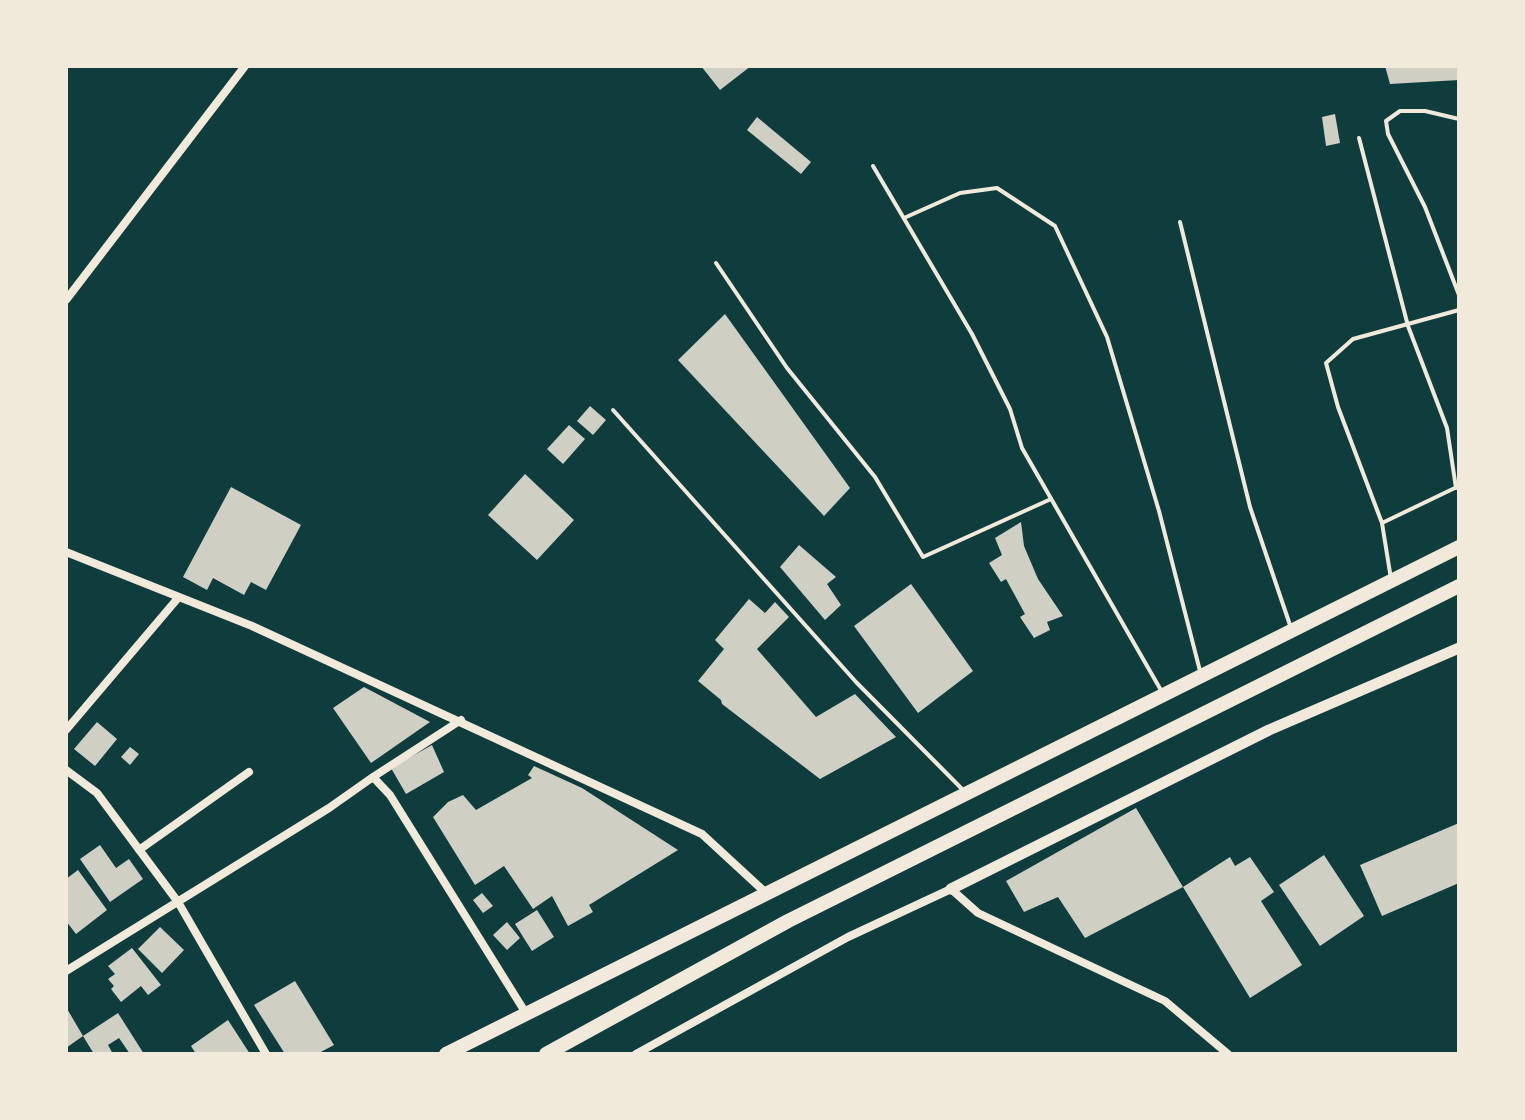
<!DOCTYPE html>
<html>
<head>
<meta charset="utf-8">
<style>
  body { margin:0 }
  #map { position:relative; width:1525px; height:1120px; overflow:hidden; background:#0f3d3e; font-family:"Times New Roman",serif }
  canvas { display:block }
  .frame { position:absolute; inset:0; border:68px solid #f1e9da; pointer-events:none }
</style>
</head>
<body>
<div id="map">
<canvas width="1525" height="1120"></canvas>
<div class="frame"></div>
</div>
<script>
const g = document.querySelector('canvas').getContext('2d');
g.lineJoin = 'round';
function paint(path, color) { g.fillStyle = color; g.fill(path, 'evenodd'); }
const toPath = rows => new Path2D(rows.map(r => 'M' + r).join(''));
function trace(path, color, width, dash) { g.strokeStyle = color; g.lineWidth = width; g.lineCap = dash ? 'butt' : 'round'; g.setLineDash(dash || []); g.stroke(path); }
const building = toPath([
  [701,66,751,66,720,90],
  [1385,66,1459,66,1459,80,1390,84],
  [1335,114,1340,143,1326,146,1322,117],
  [757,117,811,162,801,174,747,130],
  [725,314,850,488,824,516,678,360],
  [590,406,606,420,593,435,577,421],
  [569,425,585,439,563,464,547,449],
  [525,474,574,520,537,560,488,515],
  [231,487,301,525,266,590,251,582,244,595,213,578,207,590,183,577],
  [1021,522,1024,546,1038,579,1063,616,1047,622,1050,630,1034,638,1020,617,1025,614,1006,579,1001,582,989,563,1002,555,995,538],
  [799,545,836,577,827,584,841,605,825,620,780,567],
  [911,584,973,671,918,713,854,626],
  [749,599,765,613,775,602,789,617,757,649,816,717,855,694,896,737,820,779,722,704,721,700,698,681,724,649,715,640],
  [364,687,430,722,371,763,333,708],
  [97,722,117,739,95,766,74,749],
  [432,745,444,772,406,794,391,768],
  [130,747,139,754,130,765,121,757],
  [534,766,582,788,678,850,589,905,593,912,568,926,552,896,533,909,504,866,475,885,433,817,448,802,463,795,476,810,532,778,528,775],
  [1136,808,1183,887,1230,857,1235,866,1250,857,1274,892,1261,901,1302,965,1250,998,1183,887,1085,938,1058,897,1024,912,1006,881],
  [1459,823,1459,883,1382,916,1360,865],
  [100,845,116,868,129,859,143,879,110,902,80,859],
  [1324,855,1364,916,1320,946,1279,885],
  [78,870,107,910,76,934,66,921,66,879],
  [482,893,493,906,483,913,473,900],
  [537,910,554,937,532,951,515,924],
  [507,922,520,938,507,950,493,935],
  [160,927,184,950,162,973,138,949],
  [132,948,161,985,148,995,141,986,121,1002,111,989,114,986,108,979,115,974,108,966],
  [295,981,334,1045,317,1054,285,1054,254,1005],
  [66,1007,83,1036,66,1048],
  [118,1013,144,1054,130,1054,119,1038,108,1045,113,1054,94,1054,83,1036],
  [228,1020,250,1054,196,1054,191,1046]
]);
const service = toPath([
  [1459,119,1425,111,1400,111,1386,121,1388,134,1425,207,1459,295],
  [1359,138,1408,326,1447,428,1456,488],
  [873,166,972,334,1010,409,1022,448,1162,692],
  [904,218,960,193,997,188,1055,226,1107,337,1159,511,1200,671],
  [1180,222,1250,507,1291,628],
  [716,263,787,368,875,477,923,557,1051,499],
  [613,410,856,682,964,791],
  [1382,523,1338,407,1326,363,1353,339,1459,310],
  [1391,579,1382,523,1459,486]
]);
const minor = toPath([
  [66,300,245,66],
  [66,552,252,626,702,834,766,893],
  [66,730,178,598],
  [66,770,97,793,178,902,266,1054],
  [373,777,461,720],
  [139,850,249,772],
  [66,971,329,808,373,777,390,795,527,1015],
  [636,1054,848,937,951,889,978,913,1165,1001,1228,1054]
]);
const tertiary = toPath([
  [951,889,1269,730,1459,648]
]);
const trunk = toPath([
  [446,1054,1459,547],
  [546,1054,788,921,1459,586]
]);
paint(building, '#cfcfc3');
trace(service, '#f1e9da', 4);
trace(minor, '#f1e9da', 8);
trace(tertiary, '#f1e9da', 11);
trace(trunk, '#f1e9da', 14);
</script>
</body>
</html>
